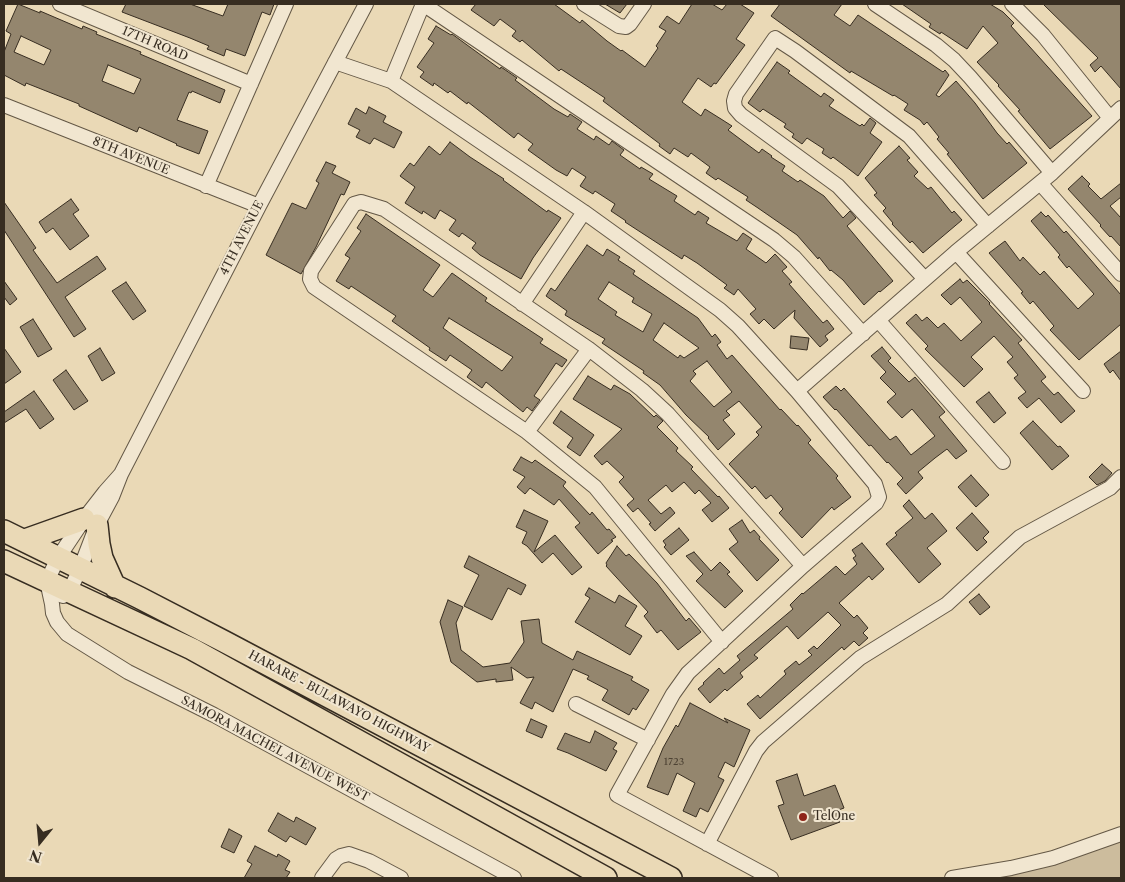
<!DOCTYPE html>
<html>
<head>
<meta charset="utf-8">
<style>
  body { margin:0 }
  #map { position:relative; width:1125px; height:882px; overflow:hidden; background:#ead9b6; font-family:"Libre Caslon Text",serif }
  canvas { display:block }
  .frame { position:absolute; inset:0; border:5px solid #372d21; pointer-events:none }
  .north { position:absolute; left:15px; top:817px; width:50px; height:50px; -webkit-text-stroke:4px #f1e6d0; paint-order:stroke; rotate:197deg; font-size:14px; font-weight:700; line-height:20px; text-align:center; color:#372d21 }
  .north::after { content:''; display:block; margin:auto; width:18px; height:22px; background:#372d21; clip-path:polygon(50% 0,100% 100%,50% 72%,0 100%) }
</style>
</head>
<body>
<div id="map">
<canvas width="1125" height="882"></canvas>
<div class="frame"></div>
<div class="north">N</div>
</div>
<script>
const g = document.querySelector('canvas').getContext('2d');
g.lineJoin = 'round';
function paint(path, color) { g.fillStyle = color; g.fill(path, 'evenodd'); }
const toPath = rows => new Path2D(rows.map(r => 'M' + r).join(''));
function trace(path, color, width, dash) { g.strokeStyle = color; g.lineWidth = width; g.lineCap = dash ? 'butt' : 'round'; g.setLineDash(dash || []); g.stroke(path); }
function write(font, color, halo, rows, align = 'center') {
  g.font = font + ' "Libre Caslon Text",serif'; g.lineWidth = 4; g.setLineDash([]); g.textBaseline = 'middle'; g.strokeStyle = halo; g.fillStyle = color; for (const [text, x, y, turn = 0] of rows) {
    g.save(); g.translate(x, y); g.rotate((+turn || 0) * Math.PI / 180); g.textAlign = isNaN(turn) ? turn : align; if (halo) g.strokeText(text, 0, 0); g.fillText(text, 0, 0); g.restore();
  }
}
const green = toPath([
  [1121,839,1121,878,955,878]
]);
const building = toPath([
  [18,4,40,13,40,11,82,29,83,26,97,32,96,34,141,52,140,54,225,90,220,103,192,91,191,93,189,92,177,120,208,131,199,154,176,145,177,144,139,127,137,132,79,106,79,104,26,83,25,86,4,75,4,52,11,34,6,31,18,4],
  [21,36,51,50,44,65,14,52,21,36],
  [108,65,141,79,134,94,102,81,108,65],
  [126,4,190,4,223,16,228,4,274,4,270,15,262,12,245,56,226,49,224,56,207,49,209,46,190,38,122,12,126,4],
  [476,4,554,4,580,23,582,20,607,41,621,51,622,50,645,67,658,48,656,46,666,31,659,27,667,16,679,24,692,4,712,4,722,10,727,4,740,4,754,13,736,39,745,45,716,84,714,83,711,87,698,78,682,102,701,116,705,109,721,119,732,126,728,130,744,142,759,153,762,149,772,156,771,157,785,166,782,171,798,182,800,180,824,196,843,218,850,211,856,218,847,226,893,281,880,292,879,291,864,305,843,280,831,270,830,271,819,257,818,259,797,235,758,208,746,200,748,197,718,178,716,180,706,173,710,167,691,153,688,157,674,148,670,154,659,146,660,144,603,101,605,98,561,69,559,71,522,40,520,42,512,36,516,31,500,19,494,26,471,10,476,4],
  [605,4,627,4,620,13,605,4],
  [780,4,842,4,834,15,850,26,858,15,943,72,945,70,949,75,936,95,939,97,956,81,975,103,997,133,1007,144,1009,142,1027,163,983,199,947,154,949,153,937,139,939,137,927,122,924,125,920,120,904,110,908,104,894,95,893,96,851,71,850,73,771,16,780,4],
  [902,4,990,4,1003,12,1014,23,1011,26,1092,116,1050,149,1018,111,1020,110,998,86,999,85,977,62,998,43,983,26,967,49,941,32,940,34,929,27,931,24,902,4],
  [1043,4,1121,4,1121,89,1101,66,1095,72,1090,65,1098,58,1043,4],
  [436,26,451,35,452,34,500,69,501,67,517,78,515,80,554,109,568,117,570,114,582,122,577,129,594,140,596,136,609,145,612,141,624,150,620,155,640,169,641,167,653,174,649,179,677,196,674,201,695,215,698,211,709,218,706,223,737,241,743,233,752,239,746,249,766,263,775,254,787,267,782,271,792,282,789,284,823,323,827,320,834,329,825,336,828,340,820,347,794,318,795,310,774,329,764,319,759,324,750,314,756,309,738,289,734,295,724,288,727,285,697,263,684,255,682,259,625,222,626,221,611,211,615,204,595,191,593,194,580,186,586,177,572,168,567,176,556,170,528,150,533,144,518,133,514,138,468,102,467,104,450,91,448,93,434,83,433,86,420,77,424,72,417,67,434,43,428,39,436,26],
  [777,62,790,71,788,73,821,97,824,93,834,100,829,106,860,126,862,124,864,126,870,118,876,123,870,133,882,142,858,176,833,157,831,159,822,153,824,149,807,138,802,144,792,137,794,134,784,127,786,124,763,109,760,112,748,103,777,62],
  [369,107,386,116,383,122,402,132,394,148,374,138,370,144,356,137,360,130,348,124,356,108,366,114,369,107],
  [450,142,470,157,504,179,503,180,547,212,548,210,561,218,533,258,521,279,480,255,472,248,476,243,462,233,459,237,449,230,456,220,440,210,435,219,423,211,422,214,405,203,415,187,400,176,410,163,414,166,429,146,440,155,450,142],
  [899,146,910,158,907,160,918,172,914,176,928,189,931,187,952,213,954,211,962,220,923,253,912,241,910,243,892,224,893,223,883,211,886,208,874,195,877,193,865,178,899,146],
  [326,162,336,166,332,173,350,182,344,195,341,194,316,247,301,274,266,255,292,203,306,209,319,183,316,181,326,162],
  [1082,176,1090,184,1088,186,1101,199,1121,183,1121,197,1110,206,1121,218,1121,247,1111,236,1110,237,1100,226,1101,225,1068,189,1082,176],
  [71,199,79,210,73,214,89,236,70,250,53,228,46,233,39,222,71,199],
  [4,202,36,248,33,250,57,283,97,256,106,269,65,297,86,329,74,337,4,230,4,202],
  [1041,212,1046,217,1048,215,1064,233,1066,231,1121,295,1121,324,1079,360,1050,330,1054,326,1033,301,1030,304,1021,293,1023,292,989,253,1005,241,1020,261,1023,257,1040,275,1044,271,1078,309,1094,294,1069,266,1067,268,1058,257,1060,255,1031,221,1041,212],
  [366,214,440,265,423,290,433,297,452,273,487,298,485,301,543,339,540,343,567,360,562,367,556,363,534,396,540,400,532,411,527,407,523,412,486,382,482,388,467,377,472,370,450,355,446,361,429,350,430,348,392,321,396,316,351,286,349,289,336,281,350,258,345,255,361,231,357,228,366,214],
  [449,318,513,357,502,371,443,328,449,318],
  [587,245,603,256,607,249,620,257,618,260,635,271,633,274,698,318,712,337,715,334,721,342,717,345,727,359,732,355,780,410,781,409,797,426,798,425,811,440,808,443,838,476,836,478,851,497,834,510,832,507,802,538,779,513,783,509,771,495,766,499,755,486,752,489,729,464,759,435,756,432,762,427,739,401,726,411,730,415,723,420,735,434,718,450,708,438,709,437,686,415,660,385,643,373,644,371,602,343,605,339,565,315,567,311,546,296,551,288,555,291,587,245],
  [609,282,634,298,632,302,652,314,643,332,615,315,617,312,598,299,609,282],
  [664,323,699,348,684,358,680,355,678,358,653,340,664,323],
  [707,361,732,392,714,407,690,381,696,374,693,371,707,361],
  [960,279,963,283,967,280,990,303,989,304,1022,340,1018,343,1046,377,1041,381,1054,395,1058,392,1075,411,1061,423,1039,398,1027,408,1018,398,1026,392,1014,378,1018,375,1007,362,1013,357,994,336,971,357,983,369,964,387,925,349,928,346,906,323,916,314,922,321,927,317,938,328,944,323,961,341,982,322,960,297,951,305,941,295,960,279],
  [4,281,17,299,10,305,4,297,4,281],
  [126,282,146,311,133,320,112,291,126,282],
  [33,319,52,349,38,357,20,327,33,319],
  [791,336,809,338,807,350,790,348,791,336],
  [882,347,891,358,888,361,909,382,915,377,945,412,939,417,967,451,956,459,947,449,935,458,918,472,923,478,906,494,897,484,903,478,888,462,887,463,871,445,869,446,836,409,835,410,823,397,836,386,841,391,844,388,890,440,896,436,911,455,935,436,912,409,902,418,887,402,896,394,880,378,886,372,871,356,882,347],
  [4,348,21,372,4,384,4,348],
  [100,348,115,373,102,381,88,356,100,348],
  [1121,351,1121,381,1113,370,1110,373,1104,364,1121,351],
  [66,370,88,401,74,410,53,380,66,370],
  [588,376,611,390,614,385,630,394,654,417,656,415,662,420,663,421,657,427,678,448,676,451,693,467,691,469,718,497,719,496,729,508,712,522,702,510,711,503,699,490,695,494,684,482,672,492,666,485,648,500,661,514,670,507,675,513,655,531,649,524,651,523,638,508,633,512,627,505,634,499,619,482,624,477,607,461,602,465,594,456,622,429,573,399,588,376],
  [34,391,54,419,40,429,26,409,4,423,4,412,34,391],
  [989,392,1006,413,994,423,976,402,989,392],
  [561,411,594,435,580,456,567,447,573,438,553,423,561,411],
  [1033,421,1058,447,1060,446,1069,456,1052,470,1020,433,1033,421],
  [521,457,532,463,535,460,566,482,563,486,590,515,592,512,607,530,609,529,616,537,611,540,613,541,598,554,575,527,580,523,559,499,554,505,530,488,525,494,517,487,525,477,513,470,521,457],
  [1102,464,1112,473,1105,481,1097,485,1089,477,1102,464],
  [971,475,989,495,976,507,958,487,971,475],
  [909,500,925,519,932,513,947,531,927,548,941,564,919,583,886,544,897,535,895,533,913,518,903,506,909,500],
  [524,510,548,521,534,552,555,535,582,567,572,575,553,553,542,563,527,546,522,543,527,532,516,527,524,510],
  [972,513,989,532,983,538,987,542,977,551,956,528,972,513],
  [742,520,750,533,754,530,760,537,759,539,779,560,757,581,729,549,738,542,729,529,742,520],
  [679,528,689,540,671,555,664,547,666,545,663,541,679,528],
  [862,543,884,569,872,580,869,576,839,603,854,618,857,615,868,628,863,633,868,638,859,646,854,641,844,650,842,647,760,719,747,704,758,695,760,698,786,674,784,671,796,661,799,665,812,655,808,651,814,646,817,649,841,625,828,612,798,639,787,626,754,655,758,658,740,673,743,677,727,691,725,689,710,703,698,689,704,684,703,683,719,668,724,674,740,660,737,656,793,609,790,605,802,593,803,594,836,566,845,575,857,564,853,558,856,556,852,550,862,543],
  [617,546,626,556,629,554,657,583,686,621,689,618,701,632,678,650,661,630,657,633,644,616,648,612,606,566,607,565,606,563,617,546],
  [694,552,711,571,720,562,730,572,727,574,743,591,725,608,696,581,703,574,686,556,694,552],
  [469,556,526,585,521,595,508,588,492,620,464,606,479,575,464,567,469,556],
  [589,588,615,603,619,595,637,606,625,626,642,636,630,655,575,622,590,598,585,595,589,588],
  [979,594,990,607,980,615,969,602,979,594],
  [448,600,463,607,456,623,461,650,483,667,510,663,524,642,521,621,539,619,542,643,573,660,577,651,633,677,631,680,649,690,636,710,633,708,629,715,602,700,608,690,587,679,589,676,573,669,553,712,535,702,532,709,520,703,534,677,527,678,511,667,513,680,496,682,496,679,477,682,451,662,440,622,448,600],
  [690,703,728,723,724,718,750,730,734,767,725,762,718,777,724,780,708,812,700,808,696,817,683,811,695,783,677,773,668,795,647,787,663,748,676,725,678,727,690,703],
  [531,719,547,726,542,738,526,731,531,719],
  [595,731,617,743,613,749,617,751,606,771,568,753,557,749,565,733,590,743,595,731],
  [797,774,804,796,835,785,844,808,836,811,840,822,791,840,778,806,784,804,776,781,797,774],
  [278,813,294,822,296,817,316,828,306,845,290,836,286,842,268,831,278,813],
  [229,829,242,836,234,853,221,847,229,829],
  [255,846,277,857,278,854,290,861,285,870,290,872,286,878,244,878,252,864,247,861,255,846]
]);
const minor = toPath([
  [60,4,251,84],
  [584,4,619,26,626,27,630,24,644,4],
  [875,4,936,45,954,60,970,77,1052,173],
  [1012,4,1043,35,1110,118],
  [335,62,391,81,584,212,720,310,738,326,797,391,875,484,879,497,876,503,803,566,688,673,673,694,617,795,771,878],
  [391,81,423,4,774,240,794,257,863,334],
  [4,105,259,206],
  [1040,183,1121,274],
  [206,186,286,4],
  [956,252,1083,391],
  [925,279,838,186,741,115,735,108,734,101,736,94,775,38,795,51,909,136,988,226],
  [522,304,584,212],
  [878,320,1003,462],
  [797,391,956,252,1052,173,1121,108],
  [527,432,589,349],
  [121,474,105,492,84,519,58,558,47,581,52,604,53,613,57,622,67,634,128,672,214,715,514,878],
  [63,596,69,592,80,569,97,525,112,497,121,474,259,206,366,4],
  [722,642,595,487,527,432,314,287,310,279,311,271,354,204,361,202,384,209,589,349,642,390,668,414,803,566],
  [576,704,648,740],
  [707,844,756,751,763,742,860,658,947,604,1020,537,1110,488,1121,477],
  [322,878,336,859,341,856,349,854,369,861,401,878],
  [952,878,1011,868,1053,858,1121,834]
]);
const highway = toPath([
  [97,525,99,544,102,558,115,587],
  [4,531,140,598,225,642,671,878],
  [25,540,84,519],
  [4,561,192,649,606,878]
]);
const markers = [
  [803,817,5,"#8f2418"]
];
const numberNames = [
  ["1723",674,762]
];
const streetNames = [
  ["17TH ROAD",155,44,23],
  ["8TH AVENUE",131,156,22],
  ["4TH AVENUE",242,238,-63],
  ["HARARE - BULAWAYO HIGHWAY",339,702,28],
  ["SAMORA MACHEL AVENUE WEST",275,749,28]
];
const poiNames = [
  ["TelOne",813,817]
];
paint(green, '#ccbc9d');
paint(building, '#94866e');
trace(building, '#372d21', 1);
trace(minor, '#645846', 16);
trace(highway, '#372d21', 24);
trace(minor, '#f1e6d0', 14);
trace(highway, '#ead9b6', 21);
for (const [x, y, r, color] of markers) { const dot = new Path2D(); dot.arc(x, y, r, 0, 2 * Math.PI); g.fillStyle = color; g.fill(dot); trace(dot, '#f1e6d0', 2); }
write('10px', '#4e4334', null, numberNames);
write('12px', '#372d21', '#f1e6d0', streetNames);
write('12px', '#372d21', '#f1e6d0', poiNames, 'left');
</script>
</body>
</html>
